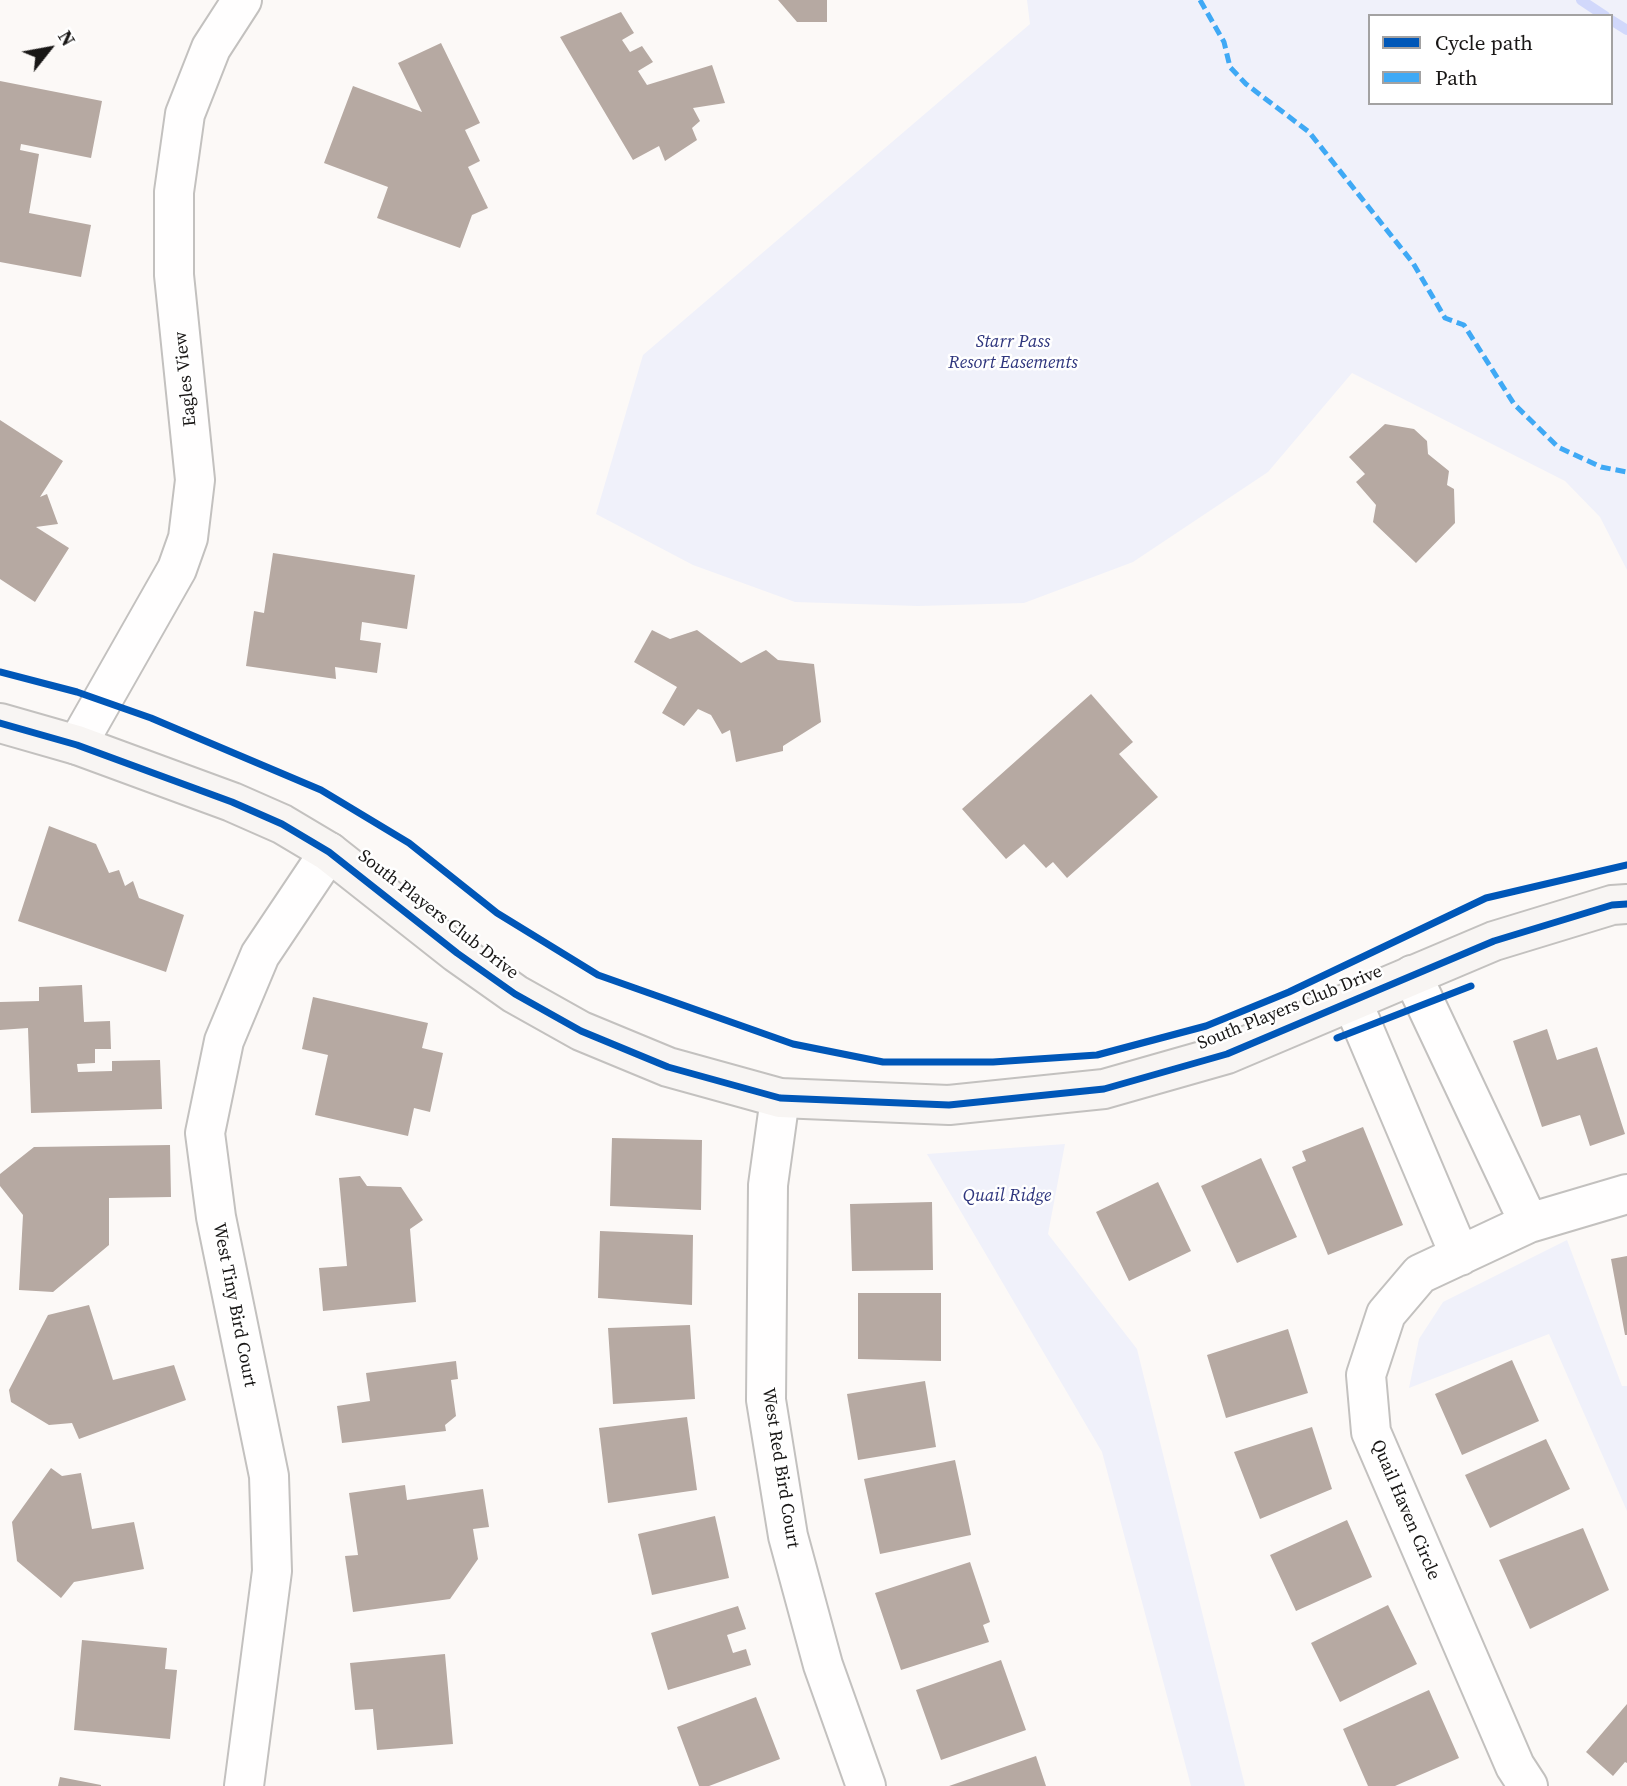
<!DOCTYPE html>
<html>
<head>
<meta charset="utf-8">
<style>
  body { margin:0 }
  #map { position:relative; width:1627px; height:1786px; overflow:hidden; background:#fcf9f7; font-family:"Source Serif 4",serif }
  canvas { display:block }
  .legend { position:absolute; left:1368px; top:14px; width:245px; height:91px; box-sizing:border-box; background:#fff; border:2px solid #a3a2a2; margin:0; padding:9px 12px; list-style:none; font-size:21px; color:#191716 }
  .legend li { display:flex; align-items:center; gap:14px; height:35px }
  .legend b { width:35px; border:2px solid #a3a2a2 }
  .north { position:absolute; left:14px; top:14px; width:70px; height:70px; -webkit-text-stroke:5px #fff; paint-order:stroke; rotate:59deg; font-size:19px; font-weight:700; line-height:28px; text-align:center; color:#191716 }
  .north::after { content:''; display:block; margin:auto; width:24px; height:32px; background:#191716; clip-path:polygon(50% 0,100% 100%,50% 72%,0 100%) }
</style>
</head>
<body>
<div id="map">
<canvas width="1627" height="1786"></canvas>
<ul class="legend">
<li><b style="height:9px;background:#0057b8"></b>Cycle path</li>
<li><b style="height:9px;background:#3fa9f5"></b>Path</li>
</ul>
<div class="north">N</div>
</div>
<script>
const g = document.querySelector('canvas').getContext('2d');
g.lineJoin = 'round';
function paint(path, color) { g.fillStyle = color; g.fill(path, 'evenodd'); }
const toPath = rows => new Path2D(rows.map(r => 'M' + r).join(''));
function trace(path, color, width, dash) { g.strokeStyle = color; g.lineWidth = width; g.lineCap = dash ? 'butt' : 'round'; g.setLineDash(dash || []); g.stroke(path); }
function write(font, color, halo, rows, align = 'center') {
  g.font = font + ' "Source Serif 4",serif'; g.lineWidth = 5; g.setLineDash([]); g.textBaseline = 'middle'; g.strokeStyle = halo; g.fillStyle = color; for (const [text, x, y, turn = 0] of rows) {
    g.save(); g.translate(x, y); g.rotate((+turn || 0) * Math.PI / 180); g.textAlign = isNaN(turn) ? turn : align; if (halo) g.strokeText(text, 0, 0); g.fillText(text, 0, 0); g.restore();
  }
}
const green = toPath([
  [1027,0,1627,0,1627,570,1600,517,1565,481,1352,373,1268,472,1133,562,1024,603,918,606,795,602,693,565,596,514,643,355,1030,24],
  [1370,16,1611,16,1611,103,1370,103],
  [1065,1144,1048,1234,1137,1349,1245,1786,1191,1786,1102,1452,927,1154],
  [1567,1240,1622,1386,1627,1386,1627,1511,1549,1334,1409,1388,1419,1339,1443,1302]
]);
const stream = toPath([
  [1581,0,1605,16],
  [1611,20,1627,30]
]);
const building = toPath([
  [778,0,827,0,827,22,797,22],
  [621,12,634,33,622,40,630,52,642,46,653,62,638,71,647,85,712,65,725,103,693,108,700,121,692,128,697,140,665,161,659,146,633,160,560,37],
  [441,43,480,123,465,130,480,161,468,167,488,208,472,215,460,248,377,218,388,187,324,163,353,86,422,112,398,63],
  [0,81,102,101,91,158,21,144,20,150,39,154,29,213,91,225,81,277,0,262],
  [0,420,63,461,40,497,47,494,58,524,36,527,69,548,35,602,0,579],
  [1385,424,1414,429,1427,441,1428,454,1449,471,1447,485,1454,489,1455,523,1416,563,1373,522,1376,505,1356,482,1365,474,1349,457],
  [273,553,415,575,407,629,362,622,360,640,381,643,377,673,335,667,336,679,246,666,254,611,264,613],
  [652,630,670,639,697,630,741,663,766,650,778,660,814,664,821,722,783,746,783,751,736,762,730,730,722,734,711,715,698,709,684,726,662,713,677,687,634,662],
  [1091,694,1133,742,1119,754,1158,797,1067,878,1053,862,1046,868,1024,844,1006,859,962,809],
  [49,826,96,844,109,873,119,870,125,886,133,881,139,898,184,915,166,972,18,921],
  [82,985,84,1022,110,1021,111,1049,95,1049,95,1063,77,1064,78,1072,112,1071,112,1061,160,1060,162,1109,31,1113,28,1028,0,1030,0,1002,39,1001,39,987],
  [313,997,428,1023,422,1048,443,1053,430,1112,414,1108,408,1136,315,1115,328,1055,302,1049],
  [1547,1029,1557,1060,1597,1047,1625,1134,1590,1146,1580,1115,1542,1127,1513,1041],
  [1363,1127,1403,1225,1328,1255,1292,1167,1306,1161,1302,1151],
  [612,1138,702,1140,701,1210,610,1206],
  [170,1145,171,1197,109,1198,109,1245,53,1292,19,1290,23,1215,0,1186,0,1174,34,1147],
  [1261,1158,1297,1237,1237,1263,1201,1186],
  [360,1176,367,1186,401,1187,423,1220,410,1229,416,1302,323,1311,319,1268,347,1266,339,1178],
  [1158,1182,1191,1251,1129,1281,1096,1212],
  [932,1202,933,1270,852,1271,850,1204],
  [600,1231,693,1235,692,1305,598,1298],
  [1627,1256,1627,1335,1625,1335,1611,1259],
  [858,1293,941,1293,941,1361,858,1359],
  [89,1305,113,1380,174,1365,186,1400,79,1439,72,1423,49,1425,11,1402,9,1390,48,1315],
  [690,1325,695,1399,613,1404,608,1328],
  [1288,1329,1308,1393,1226,1418,1207,1355],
  [1512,1360,1539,1421,1462,1455,1435,1394],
  [456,1361,458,1379,451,1380,456,1416,445,1425,446,1431,342,1443,337,1406,370,1401,366,1373],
  [925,1381,936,1447,858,1460,847,1394],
  [687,1417,697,1490,608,1503,599,1428],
  [1312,1427,1332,1489,1260,1519,1234,1452],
  [1546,1439,1570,1489,1490,1528,1465,1475],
  [955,1460,971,1535,880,1554,864,1479],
  [51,1468,62,1476,81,1473,92,1529,134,1522,144,1569,74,1582,61,1598,17,1561,12,1522],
  [405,1485,407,1500,483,1489,489,1527,473,1529,478,1559,450,1599,353,1612,345,1556,358,1555,349,1493],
  [715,1516,729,1578,652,1595,638,1534],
  [1347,1520,1372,1577,1296,1611,1270,1555],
  [1583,1528,1609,1590,1530,1629,1499,1560],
  [970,1562,990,1622,983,1625,989,1642,901,1670,875,1593],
  [1388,1605,1417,1664,1340,1702,1311,1643],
  [738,1606,746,1629,727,1635,733,1653,746,1649,751,1665,668,1690,651,1633],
  [82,1640,167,1648,165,1669,177,1670,170,1739,74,1730],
  [445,1654,453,1744,377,1750,373,1709,355,1710,350,1663],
  [1001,1660,1026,1730,941,1760,916,1690],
  [1429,1690,1459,1758,1395,1786,1368,1786,1343,1729],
  [756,1697,780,1759,709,1786,699,1786,677,1727],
  [1627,1704,1627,1763,1625,1762,1613,1776,1586,1752],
  [1036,1756,1046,1786,949,1786],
  [60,1777,101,1785,101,1786,58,1786]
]);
const street = toPath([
  [77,745,177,569,188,538,195,480,174,275,174,192,185,114,211,48,242,0],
  [1412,975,1529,1223],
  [1352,1001,1460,1256],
  [780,1098,768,1185,766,1400,788,1536,823,1665,866,1786],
  [244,1786,272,1571,269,1476,216,1217,205,1133,224,1041,260,955,329,852],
  [1528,1786,1515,1766,1371,1432,1366,1375,1386,1314,1420,1274,1529,1223,1627,1194]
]);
const secondary = toPath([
  [0,723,77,745,232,802,282,824,329,852,457,953,515,994,581,1031,668,1067,780,1098,949,1105,1104,1089,1227,1054,1494,941,1612,905,1627,904]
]);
const quiet = toPath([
  [1200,0,1224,42,1230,67,1246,84,1309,132,1413,263,1445,318,1464,325,1514,404,1558,447,1601,467,1627,472]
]);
const cycleway = toPath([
  [0,672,77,692,151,718,321,790,409,843,497,913,598,975,793,1044,883,1062,993,1062,1097,1055,1206,1026,1289,992,1486,898,1627,865],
  [0,723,77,745,232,802,282,824,329,852,457,953,515,994,581,1031,668,1067,780,1098,949,1105,1104,1089,1227,1054,1494,941,1612,905,1627,904],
  [1337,1038,1471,986]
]);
const parkNames = [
  ["Starr Pass",1013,342],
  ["Resort Easements",1013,363],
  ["Quail Ridge",1007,1196]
];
const streetNames = [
  ["Eagles View",186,379,-96],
  ["South Players Club Drive",438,915,38],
  ["South Players Club Drive",1290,1008,-22],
  ["West Tiny Bird Court",234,1305,79],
  ["West Red Bird Court",780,1468,81],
  ["Quail Haven Circle",1405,1510,67]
];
paint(green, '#f0f1fa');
trace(stream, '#d1d8fb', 10);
paint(building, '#b6a9a2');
trace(street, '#c3c1bf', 42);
trace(secondary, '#c3c1bf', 42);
trace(street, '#fffefe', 38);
trace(secondary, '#f8f5f3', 38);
trace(quiet, '#3fa9f5', 5, [10, 5]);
trace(cycleway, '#0057b8', 7);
write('italic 18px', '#2e357d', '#fff', parkNames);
write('18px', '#191716', '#fff', streetNames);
</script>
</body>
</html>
